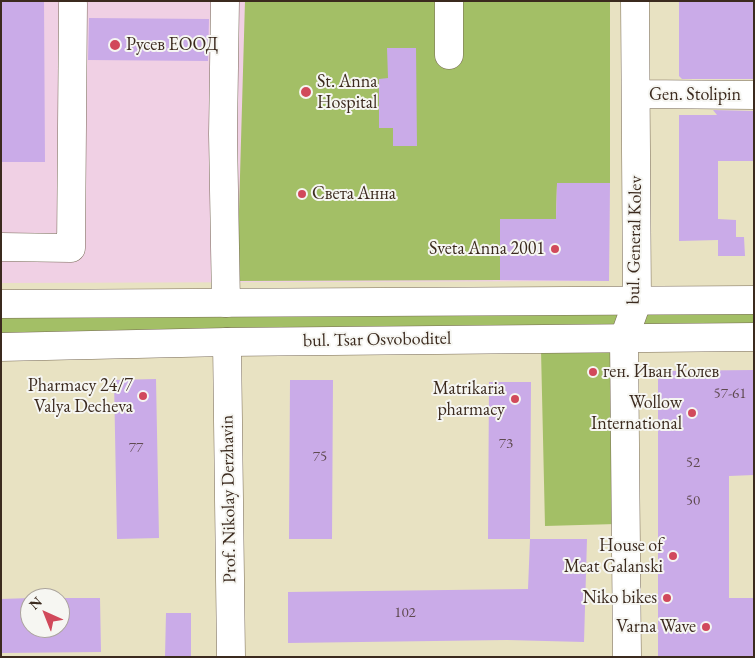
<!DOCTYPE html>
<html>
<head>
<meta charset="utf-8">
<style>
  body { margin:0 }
  #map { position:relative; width:755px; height:658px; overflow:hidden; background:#e8e2c2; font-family:"EB Garamond",serif }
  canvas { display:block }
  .frame { position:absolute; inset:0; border:2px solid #3b2a1e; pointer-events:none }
  .north { position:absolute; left:20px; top:588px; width:50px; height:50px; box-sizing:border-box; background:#f6f6f2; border:1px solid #aba49d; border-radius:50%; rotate:316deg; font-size:14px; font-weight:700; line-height:20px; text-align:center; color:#3b2a1e }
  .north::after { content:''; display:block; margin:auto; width:18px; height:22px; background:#d1495b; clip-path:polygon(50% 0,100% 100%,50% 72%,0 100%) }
</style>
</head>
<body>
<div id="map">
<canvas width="755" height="658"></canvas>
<div class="frame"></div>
<div class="north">N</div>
</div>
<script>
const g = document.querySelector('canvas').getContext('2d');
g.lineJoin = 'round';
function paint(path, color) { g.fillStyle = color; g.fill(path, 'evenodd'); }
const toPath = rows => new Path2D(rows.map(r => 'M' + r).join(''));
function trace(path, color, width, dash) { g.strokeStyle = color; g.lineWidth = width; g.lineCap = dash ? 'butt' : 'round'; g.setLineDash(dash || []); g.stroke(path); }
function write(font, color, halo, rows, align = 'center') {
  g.font = font + ' "EB Garamond",serif'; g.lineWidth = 4; g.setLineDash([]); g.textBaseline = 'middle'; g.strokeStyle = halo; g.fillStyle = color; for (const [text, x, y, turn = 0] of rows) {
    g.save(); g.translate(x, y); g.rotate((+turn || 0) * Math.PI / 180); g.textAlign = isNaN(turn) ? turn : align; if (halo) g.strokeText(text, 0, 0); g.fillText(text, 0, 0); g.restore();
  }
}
const built = toPath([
  [1,1,610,1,609,281,1,283]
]);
const green = toPath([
  [245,1,610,1,610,183,557,184,556,219,500,219,500,280,237,281],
  [754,300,754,337,1,347,1,305],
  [541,350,615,350,616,524,545,526]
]);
const building = toPath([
  [1,1,44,1,45,162,1,162],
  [679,1,754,1,754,79,682,79,679,76],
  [89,18,209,19,208,61,88,60],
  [387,48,416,48,417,146,393,146,393,128,379,128,379,79,388,78],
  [713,110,754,111,754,161,718,161,718,219,736,220,736,237,744,237,745,256,718,256,718,240,679,241,679,115,717,115],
  [557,183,610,183,609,281,500,280,500,219,556,219],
  [754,370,754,475,729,476,729,598,754,598,754,657,658,657,658,371],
  [156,379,159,538,117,539,114,380],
  [290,380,333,380,332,539,289,539],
  [489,382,531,382,530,539,488,539],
  [530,539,587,539,584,642,507,640,288,643,288,592,528,589],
  [30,598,30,628,60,628,60,598,100,598,101,652,1,653,1,599],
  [166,613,191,613,191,657,165,657]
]);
const minor = toPath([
  [225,1,223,134,226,303],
  [449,1,449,55],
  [636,94,754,95],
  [1,247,71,248,73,4],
  [227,342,231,657],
  [627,657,624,338,637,302,635,1]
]);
const major = toPath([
  [1,304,754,300],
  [1,347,227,342,754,337]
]);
const markers = [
  [115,45,6,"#d1495b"],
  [306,92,6,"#d1495b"],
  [302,194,5,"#d1495b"],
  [555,249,5,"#d1495b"],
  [593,372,5,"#d1495b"],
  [143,396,5,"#d1495b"],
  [515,399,5,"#d1495b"],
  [692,413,5,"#d1495b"],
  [673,556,5,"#d1495b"],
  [667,598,5,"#d1495b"],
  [706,627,5,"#d1495b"]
];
const numberNames = [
  ["57-61",730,394],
  ["73",506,444],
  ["77",136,448],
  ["75",320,457],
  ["52",693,463],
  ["50",693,501],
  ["102",405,613]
];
const poiNames = [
  ["Русев ЕООД",126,45,"left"],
  ["St. Anna",317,82,"left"],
  ["Hospital",317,103,"left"],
  ["Света Анна",312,194,"left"],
  ["Sveta Anna 2001",545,249],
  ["ген. Иван Колев",603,372,"left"],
  ["Pharmacy 24/7",133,386],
  ["Valya Decheva",133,407],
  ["Matrikaria",505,389],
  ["pharmacy",505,410],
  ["Wollow",682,403],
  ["International",682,424],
  ["House of",663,546],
  ["Meat Galanski",663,567],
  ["Niko bikes",657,598],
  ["Varna Wave",696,627]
];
const streetNames = [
  ["Gen. Stolipin",695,95],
  ["bul. General Kolev",635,240,-89],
  ["bul. Tsar Osvoboditel",377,340,-1],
  ["Prof. Nikolay Derzhavin",229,499,-91]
];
paint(built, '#f0d0e4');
paint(green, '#a3bf66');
paint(building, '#caabe8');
trace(minor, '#786a57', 29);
trace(major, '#786a57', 29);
trace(minor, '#fff', 28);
trace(major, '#fff', 28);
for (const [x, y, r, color] of markers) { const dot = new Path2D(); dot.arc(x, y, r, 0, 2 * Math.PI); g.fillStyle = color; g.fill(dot); trace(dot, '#f6f6f2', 2); }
write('15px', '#5f4a50', null, numberNames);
write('18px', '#3b2a1e', '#f6f6f2', poiNames, 'right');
write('18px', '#3b2a1e', '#f6f6f2', streetNames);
</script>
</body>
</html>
